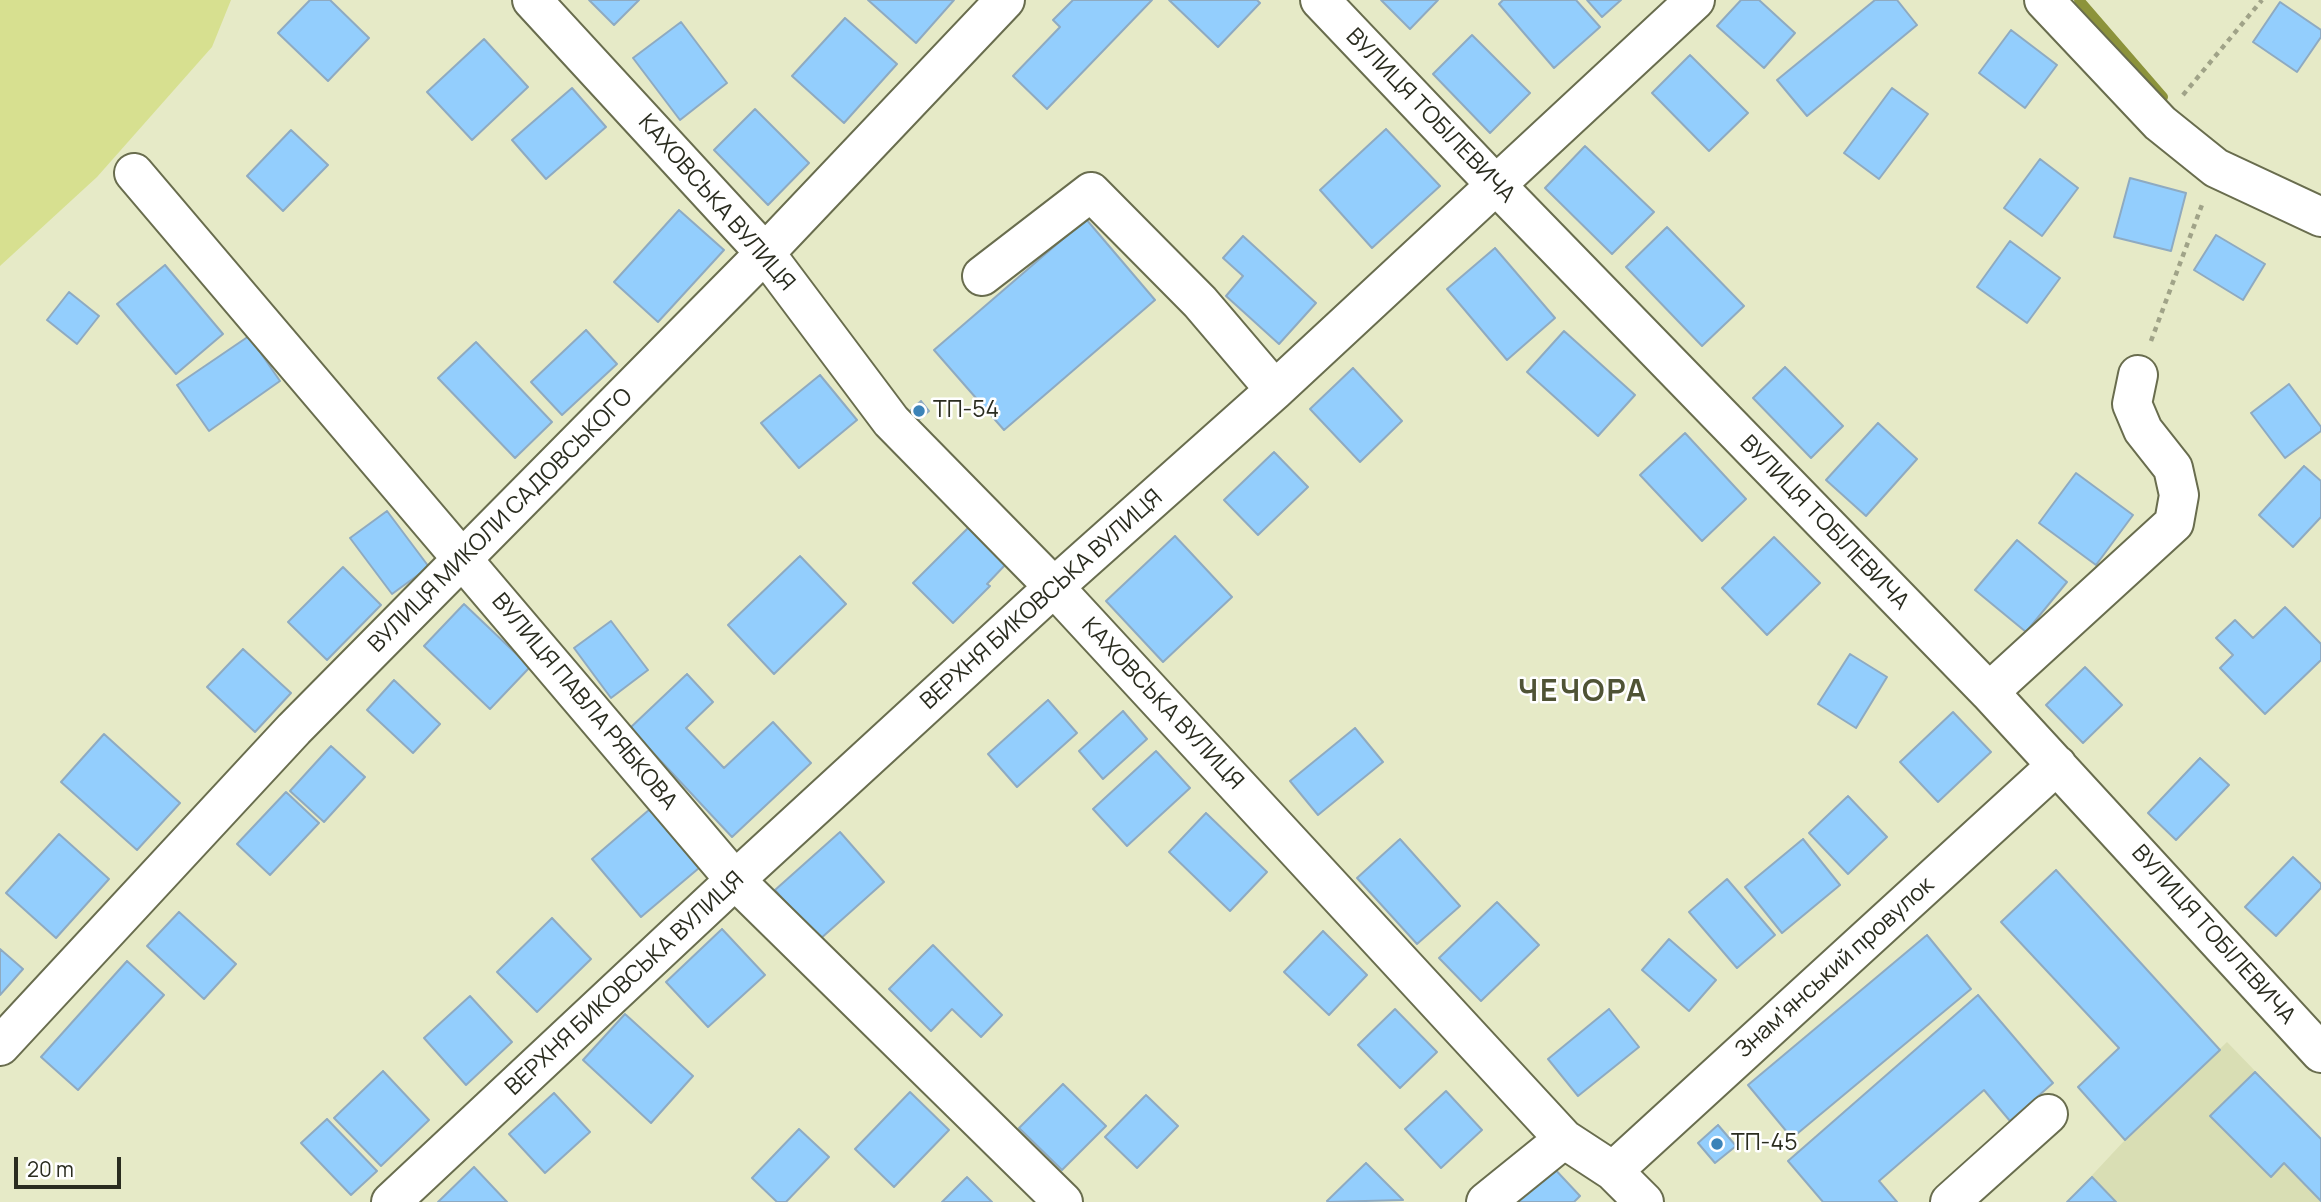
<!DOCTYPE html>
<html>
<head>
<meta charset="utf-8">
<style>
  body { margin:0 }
  #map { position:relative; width:2321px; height:1202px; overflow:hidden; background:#e6eac7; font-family:Manrope,sans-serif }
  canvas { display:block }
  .scale { position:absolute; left:14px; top:1157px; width:107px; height:32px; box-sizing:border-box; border:4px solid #2a2c1f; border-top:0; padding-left:9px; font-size:21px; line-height:24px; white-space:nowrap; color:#2a2c1f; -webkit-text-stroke:5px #fff; paint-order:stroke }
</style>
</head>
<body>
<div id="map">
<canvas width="2321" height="1202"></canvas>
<div class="scale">20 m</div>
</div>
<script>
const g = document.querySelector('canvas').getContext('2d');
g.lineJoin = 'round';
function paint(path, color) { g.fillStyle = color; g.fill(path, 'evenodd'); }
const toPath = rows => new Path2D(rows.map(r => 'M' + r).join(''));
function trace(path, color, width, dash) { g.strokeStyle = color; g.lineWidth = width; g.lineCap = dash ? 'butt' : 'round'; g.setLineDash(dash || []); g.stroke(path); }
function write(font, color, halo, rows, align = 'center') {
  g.font = font + ' Manrope,sans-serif'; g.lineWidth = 5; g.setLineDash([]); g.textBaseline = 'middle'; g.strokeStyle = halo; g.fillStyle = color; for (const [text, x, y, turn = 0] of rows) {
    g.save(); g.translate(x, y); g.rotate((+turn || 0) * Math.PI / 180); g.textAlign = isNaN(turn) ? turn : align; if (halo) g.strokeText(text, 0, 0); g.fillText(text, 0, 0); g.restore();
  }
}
const built = toPath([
  [2227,1042,2321,1139,2321,1202,2067,1202,2125,1140]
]);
const green = toPath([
  [0,0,231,0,212,47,97,177,0,266]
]);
const stream = toPath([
  [2079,0,2163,97]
]);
const building = toPath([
  [310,0,330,0,369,38,328,81,278,33,310,0],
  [589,0,639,0,614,25,589,0],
  [868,0,954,0,916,43,868,0],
  [1073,0,1152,0,1047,109,1013,76,1060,27,1053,20,1073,0],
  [1169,0,1257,0,1260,3,1218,47,1169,0],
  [1381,0,1438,0,1410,29,1381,0],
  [1503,0,1576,0,1600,27,1554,68,1499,4,1503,0],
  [1587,0,1621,0,1602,17,1587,0],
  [1741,0,1759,0,1795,33,1764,68,1717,26,1741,0],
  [1875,0,1897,0,1917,25,1807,116,1777,80,1875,0],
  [2280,2,2321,30,2321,37,2297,72,2253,42,2280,2],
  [845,18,897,64,844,123,792,76,845,18],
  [681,22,727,83,680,120,633,58,681,22],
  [2011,30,2057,65,2025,108,1979,73,2011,30],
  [1472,35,1530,93,1490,133,1433,74,1472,35],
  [484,39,528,87,472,140,427,92,484,39],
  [1690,55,1748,113,1709,151,1652,93,1690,55],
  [572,88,606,127,546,179,512,140,572,88],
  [1892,88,1928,114,1879,179,1844,153,1892,88],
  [755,109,809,163,768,205,714,150,755,109],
  [1386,129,1440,186,1372,248,1320,190,1386,129],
  [291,130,328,165,283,211,247,176,291,130],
  [1585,146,1654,212,1612,254,1545,188,1585,146],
  [2040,159,2078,188,2042,236,2004,208,2040,159],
  [2130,178,2186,193,2171,251,2114,237,2130,178],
  [679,210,724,250,658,322,614,282,679,210],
  [1086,219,1155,300,1004,430,934,350,1086,219],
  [1667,227,1744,306,1702,346,1626,267,1667,227],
  [2216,235,2265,264,2243,300,2194,270,2216,235],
  [1243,236,1316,303,1279,344,1226,296,1243,276,1223,258,1243,236],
  [2010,241,2060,278,2027,323,1977,287,2010,241],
  [1495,248,1555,318,1507,360,1447,289,1495,248],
  [165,265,223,334,176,374,117,304,165,265],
  [69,292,99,316,77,344,47,320,69,292],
  [586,330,617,364,562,415,531,382,586,330],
  [1564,331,1635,395,1598,436,1527,372,1564,331],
  [249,336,280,381,209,431,177,385,249,336],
  [476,342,552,422,515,458,438,378,476,342],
  [1785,367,1843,426,1811,458,1753,398,1785,367],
  [1353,368,1402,421,1360,462,1310,409,1353,368],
  [820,375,857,420,799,468,761,423,820,375],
  [2289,384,2321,427,2321,431,2285,458,2251,413,2289,384],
  [921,401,929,411,917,421,909,412,921,401],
  [1878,423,1917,459,1866,516,1826,480,1878,423],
  [1685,433,1746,499,1702,541,1640,475,1685,433],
  [1274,452,1308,487,1258,535,1224,500,1274,452],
  [2304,466,2321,481,2321,517,2293,547,2259,515,2304,466],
  [2076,473,2133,515,2096,565,2039,523,2076,473],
  [387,511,429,567,392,594,350,538,387,511],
  [969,527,1006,564,987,584,990,586,953,623,913,583,969,527],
  [1175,536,1232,597,1163,662,1106,601,1175,536],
  [1774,537,1820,583,1767,635,1722,588,1774,537],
  [2017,540,2067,582,2026,632,1975,590,2017,540],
  [800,556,846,604,774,674,728,625,800,556],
  [343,567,381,605,327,660,288,622,343,567],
  [464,604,530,667,490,709,424,646,464,604],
  [2285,607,2321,644,2321,660,2265,714,2220,668,2233,655,2216,638,2235,620,2253,638,2285,607],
  [611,621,648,670,611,698,574,648,611,621],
  [243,649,291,693,255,732,207,687,243,649],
  [1850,654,1887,677,1856,728,1818,704,1850,654],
  [2085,667,2122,705,2083,743,2046,705,2085,667],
  [687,674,713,702,686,728,724,768,773,722,811,763,732,837,630,728,687,674],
  [394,680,440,724,413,753,367,710,394,680],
  [1048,700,1077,733,1017,787,988,754,1048,700],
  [1123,711,1147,739,1103,779,1079,751,1123,711],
  [1953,712,1991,752,1938,802,1900,762,1953,712],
  [1355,728,1383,762,1318,815,1290,781,1355,728],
  [104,734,180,803,137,850,61,782,104,734],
  [331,746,365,777,324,822,290,791,331,746],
  [1156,751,1190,788,1127,846,1093,809,1156,751],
  [2200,758,2229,785,2176,840,2148,813,2200,758],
  [286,792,319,823,270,875,237,844,286,792],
  [1848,796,1887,837,1848,874,1809,833,1848,796],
  [650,809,699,868,641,917,592,859,650,809],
  [1206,813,1267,872,1230,911,1169,852,1206,813],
  [840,832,884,882,819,940,775,890,840,832],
  [59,834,109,879,56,938,6,893,59,834],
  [1400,839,1460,906,1417,944,1357,878,1400,839],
  [1803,839,1840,885,1782,933,1745,887,1803,839],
  [2293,857,2321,884,2321,888,2276,936,2245,907,2293,857],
  [2056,870,2220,1050,2125,1140,2078,1087,2119,1048,2001,922,2056,870],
  [1727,879,1775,935,1737,968,1689,912,1727,879],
  [1497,902,1539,945,1481,1001,1439,958,1497,902],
  [179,912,236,964,204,999,147,946,179,912],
  [552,918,591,959,537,1012,497,972,552,918],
  [722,929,765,975,708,1027,666,982,722,929],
  [1323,931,1367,975,1329,1015,1284,972,1323,931],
  [1927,935,1971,989,1792,1138,1748,1085,1927,935],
  [1669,939,1716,980,1689,1011,1642,970,1669,939],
  [933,945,1002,1015,981,1037,952,1009,931,1031,889,989,933,945],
  [0,949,23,969,0,995,0,949],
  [127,961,164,995,78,1090,41,1057,127,961],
  [1978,995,2053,1083,2010,1121,1984,1090,1879,1181,1897,1202,1823,1202,1788,1161,1978,995],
  [470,996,512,1042,466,1085,424,1038,470,996],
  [1395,1009,1437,1052,1400,1088,1358,1045,1395,1009],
  [1609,1009,1639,1047,1578,1096,1548,1059,1609,1009],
  [625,1014,693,1076,651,1123,583,1060,625,1014],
  [383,1071,429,1120,381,1166,334,1118,383,1071],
  [2255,1072,2321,1139,2321,1201,2284,1163,2271,1177,2210,1116,2255,1072],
  [1063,1084,1106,1126,1062,1170,1019,1128,1063,1084],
  [1446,1091,1482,1130,1441,1168,1405,1129,1446,1091],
  [910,1092,949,1130,894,1187,855,1149,910,1092],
  [554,1093,590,1132,545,1173,509,1134,554,1093],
  [1146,1095,1178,1126,1137,1168,1105,1137,1146,1095],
  [327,1119,377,1171,351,1195,301,1143,327,1119],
  [1718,1125,1736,1146,1715,1163,1698,1143,1718,1125],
  [799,1129,829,1157,786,1202,777,1202,752,1178,799,1129],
  [1366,1163,1403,1200,1328,1202,1327,1201,1366,1163],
  [1550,1164,1580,1196,1574,1202,1509,1202,1550,1164],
  [474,1167,507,1202,438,1202,474,1167],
  [967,1177,992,1202,942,1202,967,1177],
  [2092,1177,2116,1202,2067,1202,2092,1177]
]);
const path = toPath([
  [2183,95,2262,0],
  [2151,341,2203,202]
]);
const minor = toPath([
  [532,0,765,253,891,421,1054,587,1564,1139,1613,1171,1644,1202],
  [1320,0,1495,184,1989,692,2321,1053],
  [2044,0,2160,123,2216,168,2321,217],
  [134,173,735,880,1063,1202],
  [982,276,1091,192,1200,302,1275,390],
  [1989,692,2174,523,2179,495,2173,468,2143,430,2132,404,2138,375],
  [0,1046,294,729,765,253,1005,0],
  [1613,1171,2057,765],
  [391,1202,735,880,1054,587,1275,390,1695,0],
  [1486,1202,1564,1139],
  [1950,1202,2048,1114]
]);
const markers = [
  [919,411,7,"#3b83b8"],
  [1717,1144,7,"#3b83b8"]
];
const streetNames = [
  ["ВУЛИЦЯ ТОБІЛЕВИЧА",1430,116,46],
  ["КАХОВСЬКА ВУЛИЦЯ",716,203,49],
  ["ВУЛИЦЯ МИКОЛИ САДОВСЬКОГО",501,521,-45],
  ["ВУЛИЦЯ ТОБІЛЕВИЧА",1824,523,46],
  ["ВЕРХНЯ БИКОВСЬКА ВУЛИЦЯ",1042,600,-42],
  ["ВУЛИЦЯ ПАВЛА РЯБКОВА",584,702,50],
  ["КАХОВСЬКА ВУЛИЦЯ",1162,704,47],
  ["ВУЛИЦЯ ТОБІЛЕВИЧА",2213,935,48],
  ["Знамʼянський провулок",1835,968,-42],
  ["ВЕРХНЯ БИКОВСЬКА ВУЛИЦЯ",625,984,-43]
];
const poiNames = [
  ["ТП-54",933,411],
  ["ТП-45",1731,1144]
];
const districtNames = [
  ["ЧЕЧОРА",1583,693]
];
paint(built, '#d9deb4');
paint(green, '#d7e090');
trace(stream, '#8c933b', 10);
paint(building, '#93cefd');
trace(building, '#8eaac1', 2);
trace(minor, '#696d4e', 42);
trace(path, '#a0a388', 4.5, [5, 5]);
trace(minor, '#fff', 38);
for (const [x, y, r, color] of markers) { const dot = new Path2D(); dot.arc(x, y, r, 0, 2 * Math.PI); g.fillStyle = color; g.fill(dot); trace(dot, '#fff', 2.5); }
write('23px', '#2a2c1f', '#fff', streetNames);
write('23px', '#2a2c1f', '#fff', poiNames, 'left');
g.letterSpacing = '2px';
write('bold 30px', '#4f5335', '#fff', districtNames);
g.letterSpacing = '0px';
</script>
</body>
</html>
